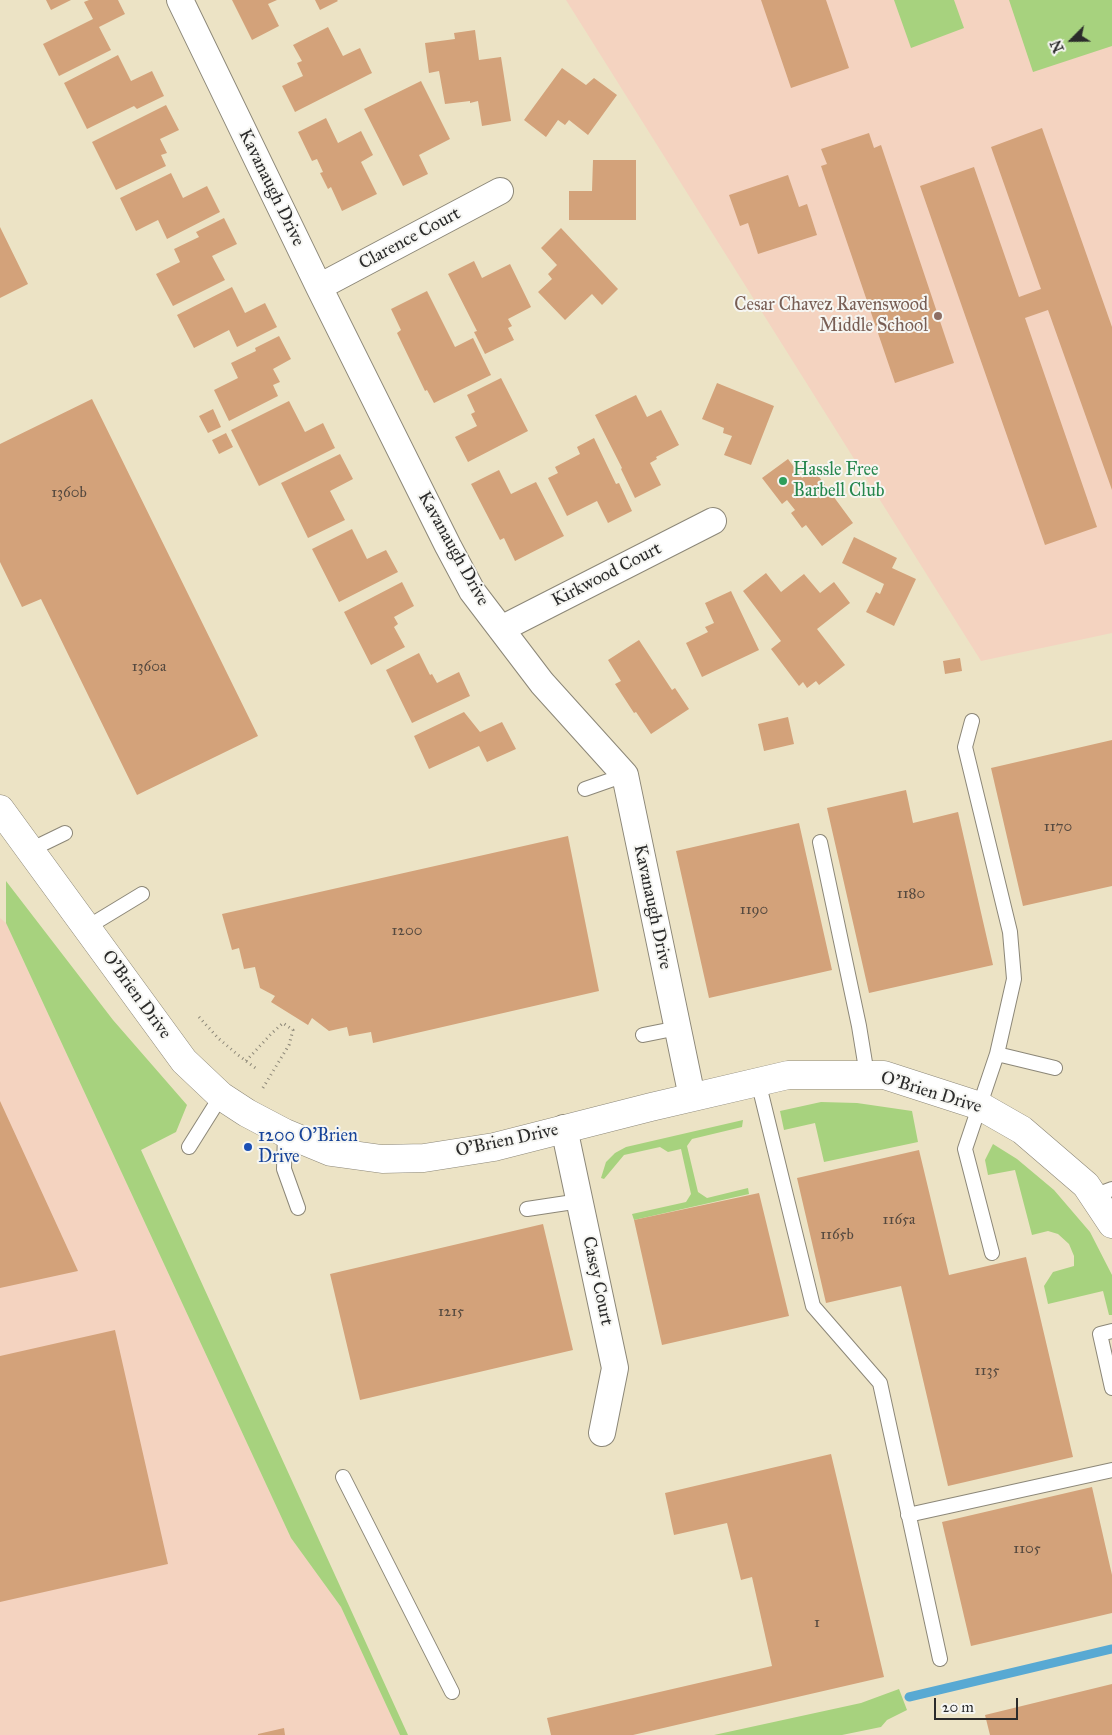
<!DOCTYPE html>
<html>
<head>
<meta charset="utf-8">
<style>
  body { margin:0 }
  #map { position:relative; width:1112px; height:1735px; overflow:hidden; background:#ece3c5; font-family:"IM FELL Great Primer",serif }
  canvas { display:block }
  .north { position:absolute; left:1047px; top:15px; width:50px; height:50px; -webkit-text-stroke:4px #f6f6f2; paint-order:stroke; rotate:247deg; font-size:14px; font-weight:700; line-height:20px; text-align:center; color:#2b2b2b }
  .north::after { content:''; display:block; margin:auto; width:18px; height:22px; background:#2b2b2b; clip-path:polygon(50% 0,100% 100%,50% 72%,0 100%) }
  .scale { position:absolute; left:934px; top:1698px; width:84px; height:22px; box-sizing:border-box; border:2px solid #2b2b2b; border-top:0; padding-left:6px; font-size:15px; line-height:18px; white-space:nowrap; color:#2b2b2b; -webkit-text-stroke:4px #f6f6f2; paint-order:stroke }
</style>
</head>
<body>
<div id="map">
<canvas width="1112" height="1735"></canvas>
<div class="north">N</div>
<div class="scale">20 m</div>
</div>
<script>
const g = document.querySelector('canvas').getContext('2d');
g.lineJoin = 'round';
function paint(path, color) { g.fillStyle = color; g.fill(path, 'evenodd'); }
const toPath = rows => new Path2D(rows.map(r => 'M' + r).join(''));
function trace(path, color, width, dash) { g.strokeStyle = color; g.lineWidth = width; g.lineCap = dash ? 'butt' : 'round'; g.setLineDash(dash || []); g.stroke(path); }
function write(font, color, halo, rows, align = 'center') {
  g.font = font + ' "IM FELL Great Primer",serif'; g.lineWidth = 4; g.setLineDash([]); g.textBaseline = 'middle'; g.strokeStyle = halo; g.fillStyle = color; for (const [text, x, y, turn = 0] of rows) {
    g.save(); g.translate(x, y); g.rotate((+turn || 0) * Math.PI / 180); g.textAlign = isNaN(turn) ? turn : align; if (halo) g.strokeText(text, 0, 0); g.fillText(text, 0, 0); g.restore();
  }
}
const built = toPath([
  [566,0,1112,0,1112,633,981,661],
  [0,918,6,923,291,1538,341,1607,400,1735,0,1735]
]);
const green = toPath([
  [894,0,954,0,964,28,911,48],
  [1009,0,1112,0,1112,46,1033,72],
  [6,881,113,1020,187,1105,176,1132,141,1150,408,1735,400,1735,341,1607,291,1538,6,923],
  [821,1102,857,1103,912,1111,918,1142,824,1162,815,1123,784,1130,780,1111],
  [743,1120,742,1127,692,1139,687,1146,698,1192,707,1198,748,1188,749,1194,634,1220,632,1214,686,1202,691,1194,681,1149,668,1152,660,1147,624,1155,604,1179,601,1178,606,1162,615,1153,626,1147],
  [993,1144,1017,1159,1054,1190,1090,1232,1112,1275,1112,1315,1109,1315,1103,1291,1048,1304,1044,1286,1053,1272,1074,1266,1074,1256,1069,1244,1058,1234,1048,1231,1032,1235,1015,1170,988,1175,985,1160],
  [899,1689,907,1710,887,1720,881,1727,842,1735,714,1735,861,1703]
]);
const stream = toPath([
  [909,1697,1112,1649]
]);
const building = toPath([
  [46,0,71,0,51,10],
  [89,0,118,0,125,14,99,27,111,50,59,76,43,44,93,19,84,2],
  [232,0,277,0,268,4,279,26,252,40],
  [315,0,337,0,338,1,320,10],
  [761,0,826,0,849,68,791,88],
  [328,27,343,56,360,48,372,73,295,112,282,86,303,76,297,63,302,61,293,45],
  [475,30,479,60,501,57,511,121,482,126,478,101,470,103,470,101,445,104,439,71,429,73,425,43,455,39,454,33],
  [118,55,131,81,152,71,164,96,137,109,134,106,87,129,64,83],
  [562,68,586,85,594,78,617,95,588,135,569,120,565,125,558,120,546,137,524,120],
  [421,81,450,139,419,155,428,174,403,186,364,109],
  [166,105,179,130,160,139,167,153,161,155,166,166,116,190,92,142],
  [326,118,338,143,361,131,373,155,361,162,377,194,342,211,331,187,328,189,320,173,323,172,317,159,312,161,298,132],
  [1042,128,1112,327,1112,490,1048,310,1025,318,1097,527,1045,545,920,186,974,167,1019,297,1041,289,991,147],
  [869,133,874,148,881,145,954,363,895,383,821,166,827,164,821,149],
  [593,160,636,160,636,220,569,220,569,191,592,191],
  [171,173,183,198,207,186,220,212,167,239,158,220,136,231,120,198],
  [788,175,799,207,807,204,817,235,758,254,748,223,740,226,729,195],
  [224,218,237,244,212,256,225,280,173,306,156,274,180,262,174,249,199,237,196,232],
  [0,227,28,284,0,298],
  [561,228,618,289,602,305,592,294,565,320,538,292,552,279,548,274,557,265,541,248],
  [474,261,482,278,510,264,531,307,508,319,512,326,508,328,514,340,485,354,474,332,477,331,448,274],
  [232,287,245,313,265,303,277,327,237,347,229,330,194,348,177,315],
  [427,291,455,347,473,338,491,375,434,403,427,390,425,391,397,333,401,330,391,309],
  [279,336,291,359,273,369,280,382,273,385,278,396,229,421,214,390,238,378,231,363,256,351,255,348],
  [501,378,528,431,468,462,455,437,477,426,471,414,475,412,467,395],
  [717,383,774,406,751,465,724,455,732,436,723,433,724,428,702,419],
  [636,395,647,417,661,410,679,445,656,457,657,459,650,463,661,485,635,498,621,469,622,468,595,415],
  [92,399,258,736,137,795,41,599,22,607,0,562,0,444],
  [289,401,305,432,323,423,335,448,259,486,231,430],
  [213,409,221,427,208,433,199,416],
  [226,433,233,447,219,454,212,440],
  [594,438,616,484,619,483,632,511,608,523,597,501,567,516,548,478,558,473,555,467,580,454,577,447],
  [340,454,353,479,330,491,345,520,308,538,281,483],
  [788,459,802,478,814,470,853,523,822,546,806,525,802,528,791,513,795,510,787,500,782,504,762,478],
  [499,470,511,494,536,482,564,536,515,561,504,538,500,540,471,484],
  [352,529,367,559,386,550,398,572,339,602,312,549],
  [854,537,897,558,892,568,916,579,894,626,866,612,876,592,880,594,884,584,842,563],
  [766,573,781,592,804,574,820,593,834,582,850,603,817,629,845,665,819,685,816,681,807,688,803,682,799,686,771,649,781,641,743,591],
  [402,582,414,606,394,617,398,624,394,627,405,647,371,665,344,612],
  [731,591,759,650,702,677,686,643,708,632,705,627,714,623,705,603],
  [639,640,672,690,675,688,689,709,651,734,636,712,634,713,615,684,621,681,608,660],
  [419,653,430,675,432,674,437,683,459,672,470,696,412,723,386,670],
  [960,658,962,671,945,674,943,661],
  [464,712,480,732,502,722,516,749,487,762,479,746,429,769,414,736],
  [788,717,794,744,764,751,758,724],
  [1112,740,1112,886,1023,906,991,768],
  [906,790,913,823,958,812,993,965,869,993,827,808],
  [799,823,832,970,709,998,676,851],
  [568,836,599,991,373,1043,371,1032,349,1036,347,1027,329,1031,312,1018,308,1025,271,1002,275,996,260,988,255,967,244,969,239,948,232,950,222,914],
  [0,1101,78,1271,0,1288],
  [919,1150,949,1275,1026,1257,1073,1457,948,1486,901,1286,826,1303,797,1178],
  [759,1193,789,1316,662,1345,634,1220],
  [543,1224,573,1350,360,1400,330,1274],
  [115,1330,168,1564,0,1602,0,1356],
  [831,1454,884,1677,633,1735,551,1735,547,1718,772,1666,752,1577,741,1580,727,1523,674,1535,665,1493],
  [1092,1487,1112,1575,1112,1613,971,1646,942,1522],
  [1112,1684,1112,1735,990,1735,985,1715],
  [284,1728,285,1735,258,1735,258,1734]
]);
const path = toPath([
  [199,1017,218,1038,238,1055,258,1070],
  [246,1061,272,1033,283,1023,293,1030,289,1045,261,1091]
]);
const lane = toPath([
  [972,721,965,747,1010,932,1014,979,997,1054,965,1149,992,1253],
  [585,789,625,775],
  [820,842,859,1026,867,1075],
  [30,850,65,833],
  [86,928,142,894],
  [643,1035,678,1028],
  [997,1054,1055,1068],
  [758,1081,813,1306,880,1383,940,1659],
  [285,1133,284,1169,298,1208],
  [189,1147,221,1096],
  [1093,1196,1112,1189],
  [527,1209,580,1201],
  [1112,1331,1100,1334,1112,1388],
  [343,1477,452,1692],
  [908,1515,1112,1470]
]);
const street = toPath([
  [180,0,319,287,448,546,472,591,542,683,625,775,692,1097],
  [319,287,500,191],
  [501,629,713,521],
  [564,1128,615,1368,602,1433]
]);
const secondary = toPath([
  [0,809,184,1061,221,1096,247,1113,285,1133,331,1152,382,1159,424,1158,494,1147,651,1107,788,1075,884,1075,980,1106,1022,1130,1086,1185,1112,1224]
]);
const markers = [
  [938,316,5,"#8d6e63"],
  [783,481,5,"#2e9e5b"],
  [248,1147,5,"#1a4fb4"]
];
const numberNames = [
  ["1360b",69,493],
  ["1360a",149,667],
  ["1170",1058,827],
  ["1180",911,894],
  ["1190",754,910],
  ["1200",407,931],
  ["1165a",899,1220],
  ["1165b",837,1235],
  ["1215",451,1312],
  ["1135",987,1371],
  ["1105",1027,1549],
  ["1",817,1623]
];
const streetNames = [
  ["Kavanaugh Drive",271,188,64],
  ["Clarence Court",410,239,-28],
  ["Kavanaugh Drive",453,549,61],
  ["Kirkwood Court",607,575,-27],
  ["Kavanaugh Drive",652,907,78],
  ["O'Brien Drive",136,995,54],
  ["O'Brien Drive",931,1093,17],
  ["O'Brien Drive",507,1141,-12],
  ["Casey Court",597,1281,78]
];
const educationNames = [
  ["Cesar Chavez Ravenswood",928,306],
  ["Middle School",928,327]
];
const leisureNames = [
  ["Hassle Free",793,471],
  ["Barbell Club",793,492]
];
const transitNames = [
  ["1200 O'Brien",258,1137],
  ["Drive",258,1158]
];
paint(built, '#f4d3c0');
paint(green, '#a7d27e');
trace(stream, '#58a9d3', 9);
paint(building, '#d3a27a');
trace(lane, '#8c8778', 16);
trace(street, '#8c8778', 28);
trace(secondary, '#8c8778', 29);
trace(path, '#8c8778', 3, [1, 4]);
trace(lane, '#fff', 14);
trace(street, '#fff', 26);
trace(secondary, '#fff', 28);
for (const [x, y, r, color] of markers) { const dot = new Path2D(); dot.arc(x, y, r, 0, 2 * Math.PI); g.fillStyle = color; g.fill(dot); trace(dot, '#f6f6f2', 2); }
write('15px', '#55493f', null, numberNames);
write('18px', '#2b2b2b', '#f6f6f2', streetNames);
write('18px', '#785e54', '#f6f6f2', educationNames, 'right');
write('18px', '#27864d', '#f6f6f2', leisureNames, 'left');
write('18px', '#164399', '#f6f6f2', transitNames, 'left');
</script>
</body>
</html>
